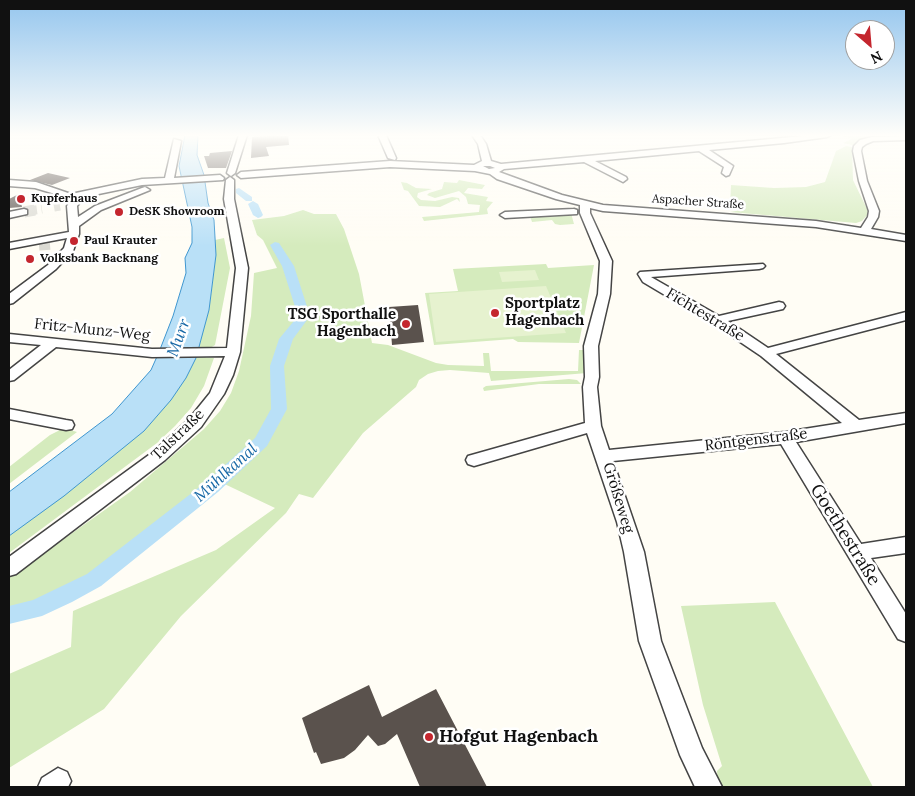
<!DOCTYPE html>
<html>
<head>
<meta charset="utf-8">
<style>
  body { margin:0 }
  #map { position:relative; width:915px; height:796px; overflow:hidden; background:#fffdf5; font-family:Lora,serif }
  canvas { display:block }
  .frame { position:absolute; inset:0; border:10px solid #111; pointer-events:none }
  .north { position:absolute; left:845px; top:20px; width:50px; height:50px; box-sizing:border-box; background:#fff; border:1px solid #a0a0a0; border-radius:50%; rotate:153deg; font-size:14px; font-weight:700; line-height:20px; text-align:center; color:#111 }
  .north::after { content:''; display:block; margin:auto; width:18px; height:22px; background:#c4262e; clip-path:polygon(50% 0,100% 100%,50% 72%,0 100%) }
</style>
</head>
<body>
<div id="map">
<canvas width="915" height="796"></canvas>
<div class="frame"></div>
<div class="north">N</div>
</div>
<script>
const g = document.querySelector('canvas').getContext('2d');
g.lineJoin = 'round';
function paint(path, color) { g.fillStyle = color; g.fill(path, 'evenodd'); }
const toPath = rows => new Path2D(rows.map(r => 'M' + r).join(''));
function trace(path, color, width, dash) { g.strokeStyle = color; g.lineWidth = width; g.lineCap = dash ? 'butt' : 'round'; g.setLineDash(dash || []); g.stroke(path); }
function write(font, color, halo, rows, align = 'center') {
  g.font = font + ' Lora,serif'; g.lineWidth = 5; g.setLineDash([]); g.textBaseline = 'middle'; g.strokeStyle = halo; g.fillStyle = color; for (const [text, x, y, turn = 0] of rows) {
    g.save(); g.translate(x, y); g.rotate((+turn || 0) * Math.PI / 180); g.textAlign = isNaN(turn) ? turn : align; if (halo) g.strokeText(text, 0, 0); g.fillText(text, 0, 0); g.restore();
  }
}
const green = toPath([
  [840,135,906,135,906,137,873,137,856,146,843,143,852,139],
  [846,146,852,147,853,180,869,213,862,221,856,223,730,212,742,210,730,208,731,185,774,188,806,187,825,182,836,151],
  [459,180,485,185,482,189,468,188,464,193,488,197,486,201,493,202,487,209,488,214,424,221,422,217,479,212,480,205,468,204,466,197,459,191,435,198,427,195,429,193,442,189,444,182,457,183],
  [401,182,407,183,416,188,432,189,418,193,417,197,421,200,435,201,452,197,459,198,460,202,457,199,440,207,419,206,408,191,404,190],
  [303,210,314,214,336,214,344,229,359,274,372,343,388,345,436,363,448,365,484,366,483,353,489,353,491,371,578,371,579,350,589,350,587,373,491,381,489,373,450,370,438,371,428,374,419,380,416,387,363,433,313,498,299,494,286,513,181,616,104,709,9,768,9,674,71,647,73,611,216,550,275,508,214,479,76,586,54,598,9,611,9,578,130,492,204,429,220,411,231,393,239,371,251,316,254,273,277,268,263,240,257,235,252,220,284,216],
  [571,213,574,224,560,225,555,224,552,220,532,222,530,216],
  [224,238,230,268,215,345,210,348,198,348,209,310,216,255,215,240],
  [546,264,548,268,594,265,579,343,518,342,513,339,434,345,425,293,458,291,453,269],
  [196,356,214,358,204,386,191,408,175,426,157,443,9,553,9,536],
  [569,379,577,380,581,384,539,384,484,391,483,388,486,386],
  [64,428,77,432,9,484,9,467,50,435],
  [775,602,873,787,718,787,717,771,722,766,703,705,681,606]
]);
const pitch = toPath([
  [535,270,539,280,502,282,499,272],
  [546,286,566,333,436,342,429,294]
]);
const water = toPath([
  [185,135,198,135,197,155,204,175,208,203,214,220,216,255,209,310,196,358,186,378,171,400,144,431,64,496,9,536,9,492,112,414,151,370,159,352,173,316,186,273,185,258,192,243,192,227,179,166,185,135]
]);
const canal = toPath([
  [239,188,252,197,252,201,246,201,236,193,236,189,239,188],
  [253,201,258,204,263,215,261,217,258,218,253,215,248,204,253,201],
  [275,242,279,243,294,266,310,316,293,339,284,366,287,409,267,446,218,492,101,586,72,602,42,616,9,624,9,606,33,600,87,574,206,482,255,438,271,409,270,366,279,339,298,316,282,266,270,245,275,242]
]);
const building = toPath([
  [288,135,289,145,266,147,269,156,251,158,252,137],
  [232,151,226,168,208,168,204,156,209,156,210,153],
  [48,173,70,178,52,185,30,180],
  [19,194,22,207,9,208,9,199],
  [418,305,424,342,392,345,389,307],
  [369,685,382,717,436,689,487,787,420,787,397,734,385,744,378,746,368,735,355,750,344,758,321,764,316,752,314,753,302,718]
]);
const minorTunnelFar1 = toPath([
  [54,207,60,206],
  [28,211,42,209]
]);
const minorTunnel = toPath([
  [24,212,35,210],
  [39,245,52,244]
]);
const minor = toPath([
  [239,135,247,135,235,173,231,176,227,173,239,135],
  [378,135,386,135,396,158,395,160,388,158,378,135],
  [472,135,480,135,486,144,491,161,501,164,814,135,831,135,827,137,784,143,709,150,733,166,729,175,726,176,722,173,724,167,699,151,595,161,626,177,627,179,623,182,584,162,504,169,499,172,562,195,603,205,816,221,861,228,868,217,869,211,859,181,853,151,854,146,860,140,872,137,906,136,906,140,873,141,866,144,862,147,861,151,867,181,879,211,878,217,871,229,906,235,906,241,816,227,603,211,590,208,590,213,612,261,610,294,598,346,599,377,597,387,601,426,609,450,785,432,842,423,761,356,712,323,643,282,638,274,640,272,763,264,765,266,763,268,759,269,651,277,719,316,779,302,783,303,785,306,783,309,728,321,768,348,906,312,906,320,776,354,859,420,906,413,906,423,796,442,861,544,906,537,906,553,871,558,906,614,906,642,898,639,781,444,613,461,644,552,661,641,702,748,722,787,695,787,680,755,639,641,624,552,617,522,587,433,474,466,468,464,466,460,468,456,585,423,583,387,585,377,584,346,598,294,600,261,580,213,580,205,556,199,497,179,490,174,475,171,390,167,241,178,237,175,241,172,390,161,474,165,482,161,478,144,472,135],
  [483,166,490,166,495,168,489,169,483,166],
  [174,139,181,141,174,178,220,175,224,178,223,180,142,185,84,197,77,206,78,217,95,206,142,188,145,187,150,190,101,210,79,226,79,234,73,251,56,269,13,303,9,304,9,294,48,265,64,248,67,238,9,249,9,243,69,232,67,206,72,199,35,188,9,186,9,180,36,182,71,194,142,179,165,178,174,139],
  [230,177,234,180,234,199,248,268,240,352,233,375,224,394,201,427,165,460,16,574,9,576,9,557,153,452,189,419,210,393,225,356,152,357,56,347,14,380,9,381,9,370,41,345,9,342,9,334,152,349,227,348,236,268,224,199,226,180,230,177],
  [24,209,27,210,27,214,9,218,9,212,24,209],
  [574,209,577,210,577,214,505,218,500,215,505,212,574,209],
  [9,409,66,420,72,421,74,425,72,429,66,430,9,419,9,409],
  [58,768,67,772,71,781,68,787,38,787,42,778,58,768]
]);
const markers = [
  [21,199,5,"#c4262e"],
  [119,212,5,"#c4262e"],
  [74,241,5,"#c4262e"],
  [30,259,5,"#c4262e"],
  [495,313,5,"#c4262e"],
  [406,324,5,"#c4262e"],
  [429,737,5,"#c4262e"]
];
const farPoinames = [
  ["Kupferhaus",31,199],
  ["DeSK Showroom",129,212],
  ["Paul Krauter",84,241],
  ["Volksbank Backnang",40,259]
];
const farStreetnames = [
  ["Aspacher Straße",698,202,4]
];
const poiNames = [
  ["Sportplatz",505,304],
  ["Hagenbach",505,321],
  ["TSG Sporthalle",396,315,"right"],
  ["Hagenbach",396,332,"right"]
];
const streetNames = [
  ["Fichtestraße",705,315,31],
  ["Fritz-Munz-Weg",92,330,6],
  ["Talstraße",178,435,-44],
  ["Röntgenstraße",756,440,-7],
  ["Größeweg",618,498,73]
];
const waterNames = [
  ["Murr",179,338,-70],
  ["Mühlkanal",226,473,-42]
];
const nearStreetnames = [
  ["Goethestraße",845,535,58]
];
const nearPoinames = [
  ["Hofgut Hagenbach",439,737]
];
paint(green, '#d5ebbd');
paint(pitch, '#e6f2cf');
paint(water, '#b9e0f7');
trace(water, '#3f96cf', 1);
paint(canal, '#b9e0f7');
paint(building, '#5a524d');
trace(minorTunnelFar1, '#dbdad3', 9, [9, 4.5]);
trace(minorTunnel, '#dbdad3', 11, [11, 5.5]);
trace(minor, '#444', 3);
paint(minor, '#fff');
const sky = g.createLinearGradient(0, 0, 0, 246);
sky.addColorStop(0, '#95c6ee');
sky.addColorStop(0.55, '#fffefa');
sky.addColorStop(1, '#fffefa00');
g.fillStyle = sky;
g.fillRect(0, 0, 915, 246);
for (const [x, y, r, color] of markers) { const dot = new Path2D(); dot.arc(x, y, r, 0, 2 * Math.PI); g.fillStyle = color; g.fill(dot); trace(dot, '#fff', 2); }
write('bold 12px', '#111', '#fff', farPoinames, 'left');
write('12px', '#111', '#fff', farStreetnames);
write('bold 15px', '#111', '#fff', poiNames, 'left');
write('15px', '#111', '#fff', streetNames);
write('italic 16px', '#1768a6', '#fff', waterNames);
write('18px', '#111', '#fff', nearStreetnames);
write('bold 18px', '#111', '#fff', nearPoinames, 'left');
</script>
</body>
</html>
